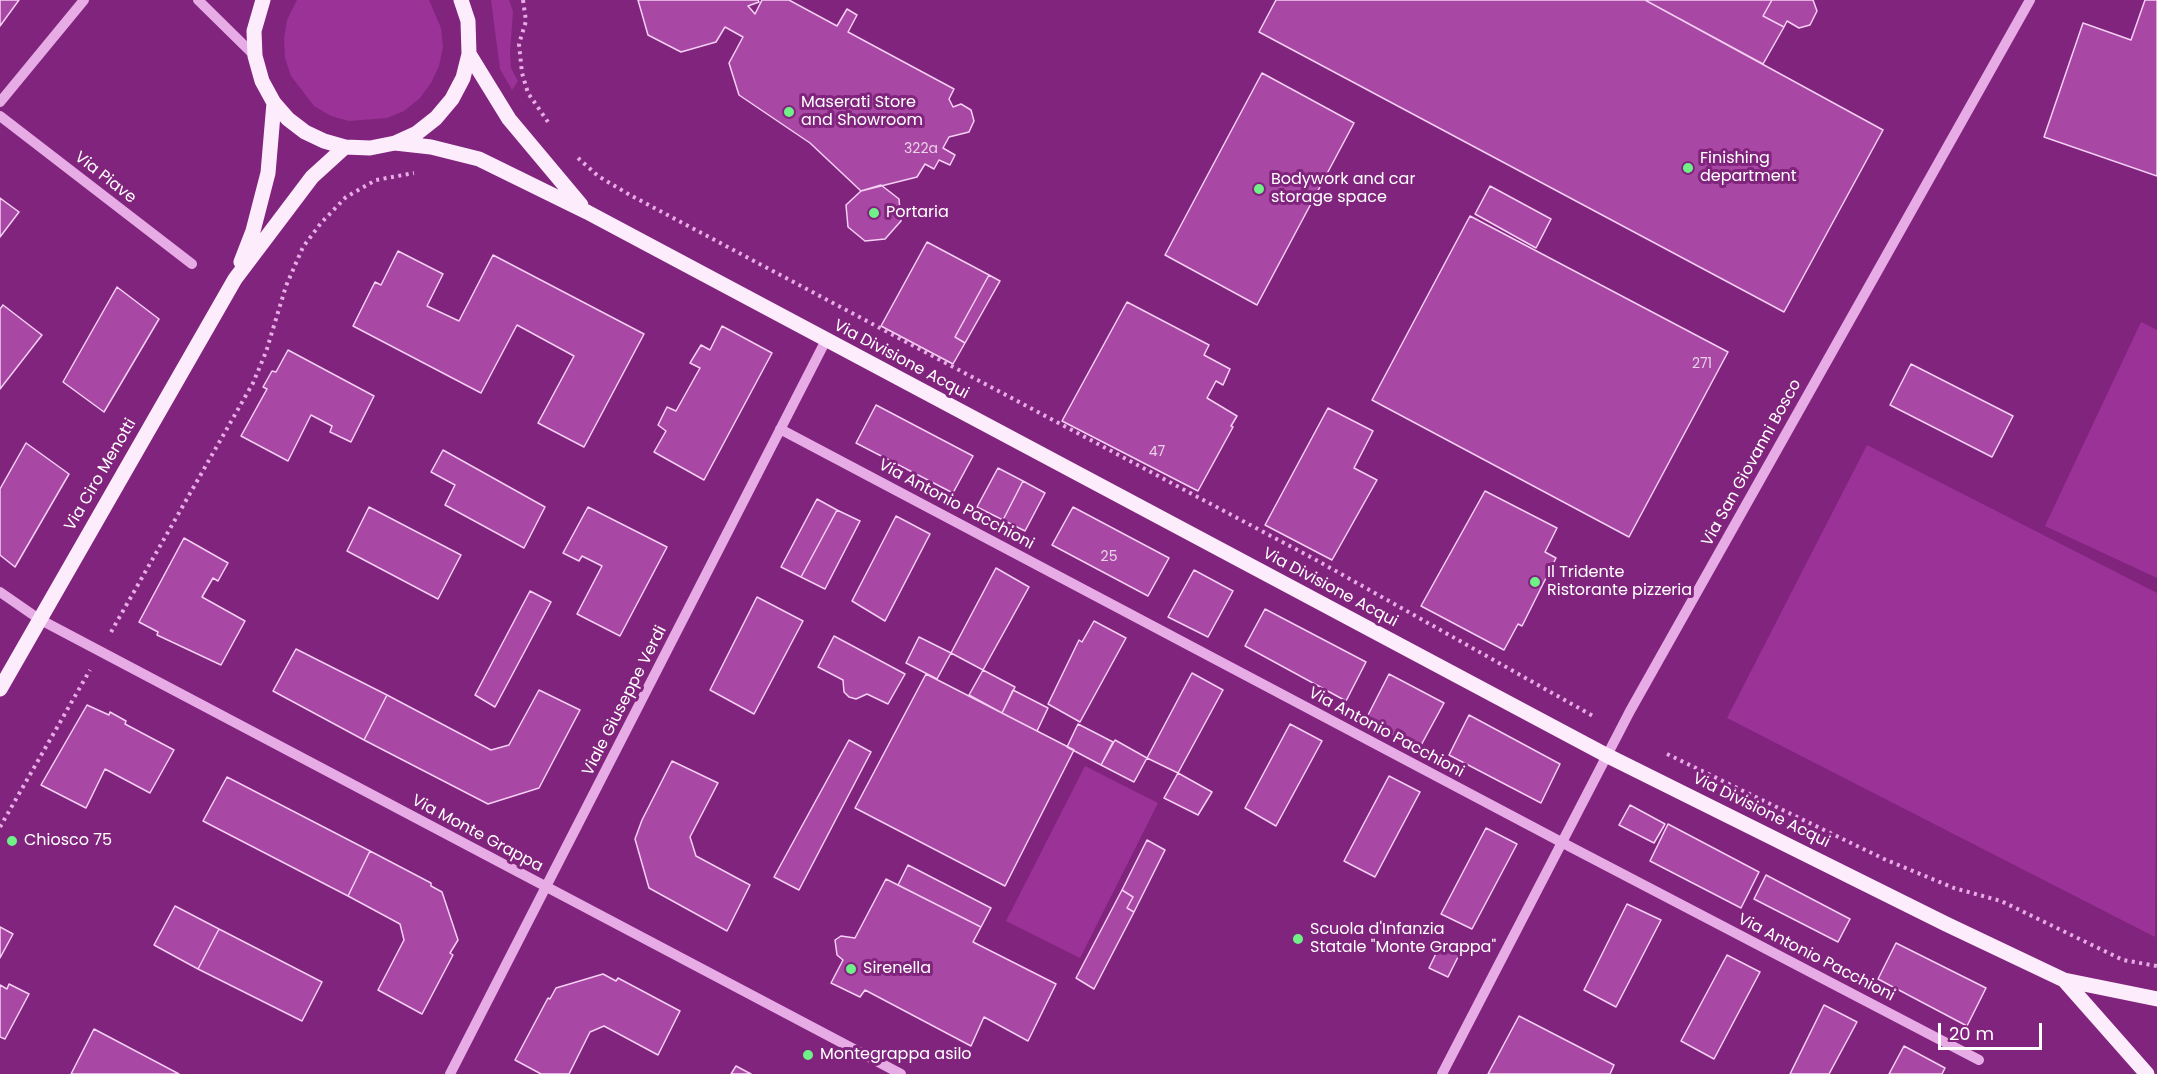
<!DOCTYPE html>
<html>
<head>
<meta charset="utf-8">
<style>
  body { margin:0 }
  #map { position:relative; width:2157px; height:1074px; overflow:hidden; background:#81247d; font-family:Poppins,sans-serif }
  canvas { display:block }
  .scale { position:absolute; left:1938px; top:1023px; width:104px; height:27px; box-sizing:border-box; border:3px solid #fff; border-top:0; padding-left:8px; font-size:18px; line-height:21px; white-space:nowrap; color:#fff; -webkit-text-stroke:4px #81247d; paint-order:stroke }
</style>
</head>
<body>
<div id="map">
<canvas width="2157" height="1074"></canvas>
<div class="scale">20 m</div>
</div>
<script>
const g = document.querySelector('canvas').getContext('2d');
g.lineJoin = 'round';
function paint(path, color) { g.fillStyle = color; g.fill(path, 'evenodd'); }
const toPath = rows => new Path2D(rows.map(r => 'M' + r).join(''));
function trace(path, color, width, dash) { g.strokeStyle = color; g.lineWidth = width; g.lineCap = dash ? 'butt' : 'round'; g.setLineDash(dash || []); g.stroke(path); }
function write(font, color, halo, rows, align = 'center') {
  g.font = font + ' Poppins,sans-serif'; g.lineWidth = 6; g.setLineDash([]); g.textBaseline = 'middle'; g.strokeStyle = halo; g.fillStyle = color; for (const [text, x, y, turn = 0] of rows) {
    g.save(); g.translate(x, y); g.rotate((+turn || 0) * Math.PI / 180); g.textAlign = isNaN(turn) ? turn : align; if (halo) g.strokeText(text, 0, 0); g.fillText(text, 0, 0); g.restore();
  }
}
const green = toPath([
  [297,0,429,0,441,28,443,47,439,66,431,83,420,98,404,111,387,118,349,121,331,116,314,106,291,76,285,58,284,39,287,20],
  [491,0,509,0,513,11,510,53,511,68,518,81,512,90,500,69],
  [2141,322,2157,330,2157,578,2045,526],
  [1867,445,2157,593,2155,937,1727,718],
  [1085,766,1158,803,1080,958,1006,921]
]);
const building = toPath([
  [0,0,19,0,0,26,0,0],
  [638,0,758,0,759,2,748,6,755,14,762,0,789,0,837,26,847,9,857,15,848,32,954,89,949,99,953,107,961,104,971,110,974,121,969,132,949,137,943,148,955,155,950,165,939,160,934,169,925,164,917,177,861,191,810,143,739,95,729,63,743,37,725,27,716,42,681,52,648,35,638,0],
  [1276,0,1645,0,1883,130,1784,312,1259,32,1276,0],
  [1645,0,1772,0,1763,16,1784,27,1763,64,1645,0],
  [1772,0,1813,0,1817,11,1810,25,1799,28,1787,21,1784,27,1763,16,1772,0],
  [2145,0,2157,0,2157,176,2044,137,2083,23,2131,40,2145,0],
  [1262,73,1354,123,1257,305,1165,255,1262,73],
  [881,185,899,199,901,221,885,239,865,241,848,227,846,205,861,191,881,185],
  [1490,186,1551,219,1536,248,1475,214,1490,186],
  [0,198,19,212,0,237,0,198],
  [1470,216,1728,352,1629,537,1372,400,1470,216],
  [927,242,989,275,955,337,965,343,953,364,881,326,927,242],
  [398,251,443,274,427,306,459,321,493,255,644,334,584,447,538,423,574,356,517,325,481,393,353,326,375,282,381,285,398,251],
  [989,275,1000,281,965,343,955,337,989,275],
  [117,287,159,319,104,412,63,382,117,287],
  [1127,302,1209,345,1204,355,1230,369,1223,385,1216,381,1207,398,1237,416,1231,426,1233,427,1198,491,1062,421,1127,302],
  [3,305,42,335,0,389,0,309,3,305],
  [722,326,772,353,704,480,654,452,666,431,658,425,667,407,676,411,700,368,690,363,701,345,710,350,722,326],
  [288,350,374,396,351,442,330,432,332,426,311,415,288,461,241,436,267,389,263,387,272,371,276,372,288,350],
  [1911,364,2013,416,1992,457,1890,405,1911,364],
  [876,405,973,456,953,493,856,443,876,405],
  [1328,408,1373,431,1354,468,1377,480,1332,560,1265,525,1328,408],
  [26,443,69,474,15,567,0,555,0,489,26,443],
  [443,450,545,507,524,548,445,505,455,485,431,472,443,450],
  [998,468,1023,481,1003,520,977,507,998,468],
  [1023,481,1045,493,1025,531,1003,520,1023,481],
  [1485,491,1557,528,1545,552,1556,558,1522,626,1518,624,1504,650,1421,606,1485,491],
  [817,499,837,510,801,577,781,567,817,499],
  [369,507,461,555,438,599,347,551,369,507],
  [588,507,667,547,620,636,577,614,602,566,582,556,579,561,563,553,588,507],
  [1073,507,1169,558,1148,596,1052,545,1073,507],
  [837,510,860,521,825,589,801,577,837,510],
  [896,516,930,534,885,621,852,601,896,516],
  [184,538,228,563,218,581,213,578,202,597,245,621,221,665,157,635,158,632,139,622,184,538],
  [996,568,1029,587,983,670,951,653,996,568],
  [1194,570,1233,591,1208,637,1168,617,1194,570],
  [530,591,551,602,495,707,475,695,530,591],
  [757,597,803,621,754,714,710,690,757,597],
  [1265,609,1366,662,1346,701,1245,646,1265,609],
  [1094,621,1126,638,1080,722,1048,704,1079,640,1082,642,1094,621],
  [834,636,905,674,888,704,867,694,856,699,849,697,844,692,843,680,818,667,834,636],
  [919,637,951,653,937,679,906,663,919,637],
  [296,649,387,695,364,740,273,691,296,649],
  [983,670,1015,687,1002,713,969,695,983,670],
  [1192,673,1223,690,1178,773,1147,758,1192,673],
  [926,674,1074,750,1005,886,855,808,926,674],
  [1389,674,1444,703,1419,749,1366,719,1389,674],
  [539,690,580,710,539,788,488,804,364,740,387,695,491,750,509,745,539,690],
  [1013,690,1048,708,1037,731,1002,713,1013,690],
  [87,705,109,715,110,712,126,721,125,724,174,750,150,793,105,769,86,808,41,785,87,705],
  [1469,715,1560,764,1541,803,1449,755,1469,715],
  [1078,724,1113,742,1101,765,1067,747,1078,724],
  [1290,724,1322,741,1276,826,1245,808,1290,724],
  [849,740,871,752,799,890,774,877,849,740],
  [1115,740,1147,758,1134,782,1101,765,1115,740],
  [672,761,718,783,690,837,696,856,750,885,727,931,649,888,635,839,642,820,672,761],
  [1178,773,1212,792,1198,815,1164,798,1178,773],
  [1389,776,1420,792,1375,877,1344,861,1389,776],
  [227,777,370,851,348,896,203,821,227,777],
  [1630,805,1665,824,1654,843,1619,825,1630,805],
  [1668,824,1759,872,1741,908,1650,861,1668,824],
  [1486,828,1517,844,1472,929,1441,914,1486,828],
  [1147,840,1165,850,1134,912,1127,908,1133,897,1122,890,1147,840],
  [370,851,431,883,431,886,442,892,458,940,450,953,453,955,422,1014,378,990,404,940,400,924,348,896,370,851],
  [908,865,991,908,981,927,898,885,908,865],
  [1766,875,1850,919,1838,942,1754,899,1766,875],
  [886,879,981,927,973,942,1056,984,1028,1041,984,1017,971,1046,865,990,860,997,831,983,843,960,837,955,835,940,841,936,855,938,886,879],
  [1122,890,1133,897,1127,908,1134,912,1094,989,1076,978,1122,890],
  [1627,904,1661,920,1616,1007,1584,990,1627,904],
  [175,906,219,929,198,969,154,945,175,906],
  [0,927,13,934,0,958,0,927],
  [219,929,322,982,302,1021,198,969,219,929],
  [1441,943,1460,953,1448,977,1429,968,1441,943],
  [1896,943,1986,988,1967,1026,1878,979,1896,943],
  [1727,955,1760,972,1714,1059,1681,1041,1727,955],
  [603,974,616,981,618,978,680,1011,658,1055,604,1026,590,1032,569,1074,541,1074,515,1060,548,998,550,999,556,988,603,974],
  [9,984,29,994,5,1039,0,1037,0,985,7,989,9,984],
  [1824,1005,1857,1022,1829,1074,1790,1074,1824,1005],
  [1519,1016,1614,1065,1610,1074,1488,1074,1519,1016],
  [94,1029,179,1074,71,1074,94,1029],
  [1904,1046,1945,1068,1942,1074,1889,1074,1904,1046],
  [736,1066,751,1074,731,1074,736,1066]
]);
const path = toPath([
  [523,0,526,21,519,44,522,73,528,93,548,122],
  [578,158,598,176,630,195,1318,561,1593,716],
  [111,632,253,383,266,352,286,286,303,247,321,223,346,197,376,180,414,173],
  [1667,754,1884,859,1954,888,2001,901,2123,960,2157,966],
  [0,827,90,670]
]);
const minor = toPath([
  [198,0,255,56],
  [0,102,84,0],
  [0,116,192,264],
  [780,429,1563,843,1979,1060],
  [0,592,39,619,901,1074],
  [450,1074,826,340],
  [1442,1074,1630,711,2030,0]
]);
const major = toPath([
  [263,0,254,31,255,56,262,81,274,103,288,119,305,132,324,141,345,147,370,148,395,143,417,133,436,118,452,99,463,78,469,54,468,21,461,0],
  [469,54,509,119,581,205],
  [395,143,431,147,479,159,587,212,1606,755,1946,924,2064,980,2157,999],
  [241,262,253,231,268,173,274,103],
  [0,689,235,279,312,177,345,147],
  [2064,980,2147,1074]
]);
const markers = [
  [789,112,6,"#6ff188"],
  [1688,168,6,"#6ff188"],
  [1259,189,6,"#6ff188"],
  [874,213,6,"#6ff188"],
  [1535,582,6,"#6ff188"],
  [12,841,6,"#6ff188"],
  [1298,939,6,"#6ff188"],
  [851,969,6,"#6ff188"],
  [808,1055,6,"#6ff188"]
];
const numberNames = [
  ["322a",921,149],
  ["271",1702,364],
  ["47",1157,452],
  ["25",1109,557]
];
const poiNames = [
  ["Maserati Store",801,103],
  ["and Showroom",801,121],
  ["Finishing",1700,159],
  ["department",1700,177],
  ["Bodywork and car",1271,180],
  ["storage space",1271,198],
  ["Portaria",886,213],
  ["Il Tridente",1547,573],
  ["Ristorante pizzeria",1547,591],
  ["Chiosco 75",24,841],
  ["Scuola d'Infanzia",1310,930],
  ["Statale \"Monte Grappa\"",1310,948],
  ["Sirenella",863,969],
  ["Montegrappa asilo",820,1055]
];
const streetNames = [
  ["Via Piave",105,178,38],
  ["Via Divisione Acqui",901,360,28],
  ["Via San Giovanni Bosco",1752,463,-61],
  ["Via Ciro Menotti",101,475,-60],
  ["Via Antonio Pacchioni",956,505,28],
  ["Via Divisione Acqui",1330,588,28],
  ["Viale Giuseppe Verdi",625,701,-63],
  ["Via Antonio Pacchioni",1386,733,28],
  ["Via Divisione Acqui",1761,811,26],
  ["Via Monte Grappa",477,834,28],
  ["Via Antonio Pacchioni",1816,958,27]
];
paint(green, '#9b3297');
paint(building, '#a848a4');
trace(building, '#f5cff4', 1.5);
trace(path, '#e7abe5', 4, [3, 4.5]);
trace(minor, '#e7abe5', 10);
trace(major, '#fdedfc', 15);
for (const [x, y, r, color] of markers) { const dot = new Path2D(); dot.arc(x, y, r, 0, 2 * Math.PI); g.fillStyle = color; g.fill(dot); trace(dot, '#81247d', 2); }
write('14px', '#e9d1e8', null, numberNames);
write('16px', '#fff', '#81247d', poiNames, 'left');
write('16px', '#fff', '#81247d', streetNames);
</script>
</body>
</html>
